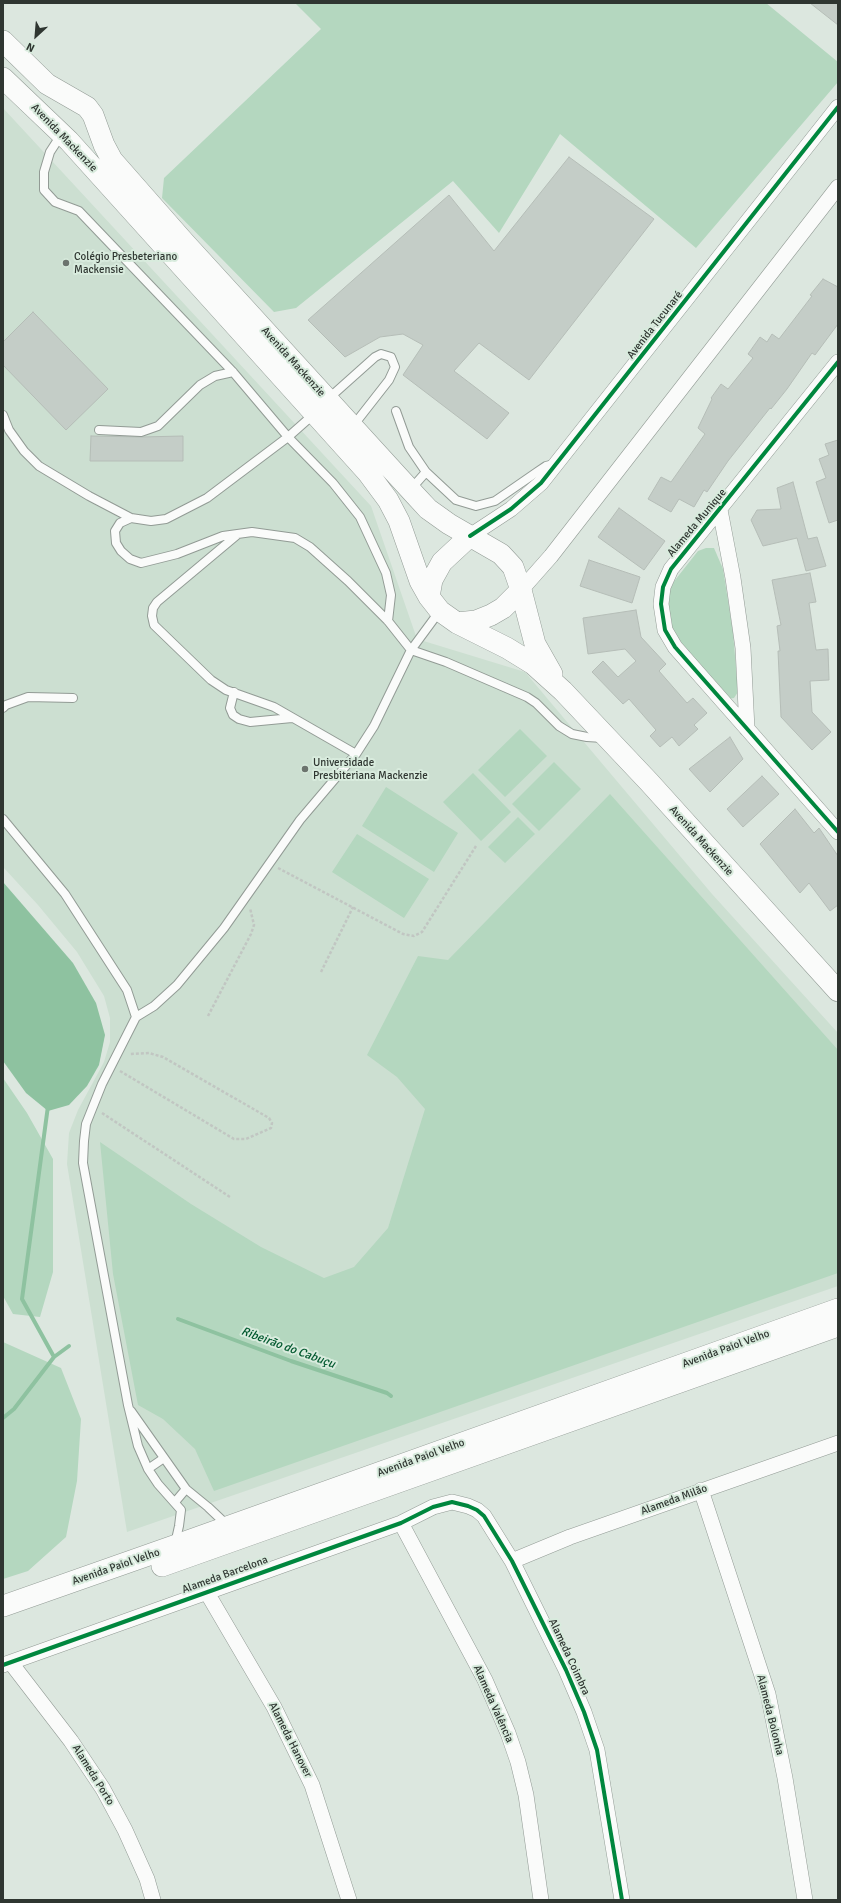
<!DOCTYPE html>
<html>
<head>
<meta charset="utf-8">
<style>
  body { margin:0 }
  #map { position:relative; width:841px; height:1903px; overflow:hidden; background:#dce7df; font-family:Signika,sans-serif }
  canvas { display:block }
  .frame { position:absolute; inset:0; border:4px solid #2f3631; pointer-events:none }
  .north { position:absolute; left:16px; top:16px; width:40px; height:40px; -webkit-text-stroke:3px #d8ebdd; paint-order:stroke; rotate:206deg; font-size:11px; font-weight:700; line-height:16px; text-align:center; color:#2f3631 }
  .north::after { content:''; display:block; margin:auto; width:14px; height:18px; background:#2f3631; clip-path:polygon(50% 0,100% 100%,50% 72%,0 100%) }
</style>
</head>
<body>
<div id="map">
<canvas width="841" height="1903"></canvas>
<div class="frame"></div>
<div class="north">N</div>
</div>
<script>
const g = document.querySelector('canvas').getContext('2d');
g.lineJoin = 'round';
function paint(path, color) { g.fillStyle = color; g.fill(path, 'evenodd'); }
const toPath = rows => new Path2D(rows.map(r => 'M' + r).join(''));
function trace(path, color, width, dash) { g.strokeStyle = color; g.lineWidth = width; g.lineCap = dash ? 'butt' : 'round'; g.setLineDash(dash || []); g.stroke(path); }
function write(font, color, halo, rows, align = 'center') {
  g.font = font + ' Signika,sans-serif'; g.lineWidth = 4; g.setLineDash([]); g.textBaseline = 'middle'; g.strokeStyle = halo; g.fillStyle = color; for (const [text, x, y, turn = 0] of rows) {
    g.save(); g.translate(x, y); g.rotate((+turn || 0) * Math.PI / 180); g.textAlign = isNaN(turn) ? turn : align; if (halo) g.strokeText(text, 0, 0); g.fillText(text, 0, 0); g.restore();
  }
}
const built = toPath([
  [3,108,371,506,417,639,525,672,712,894,838,1033,838,1286,127,1532,67,1164,69,1133,78,1110,104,1062,110,1042,110,1018,104,996,77,952,38,905,3,867]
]);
const green = toPath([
  [295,3,766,3,838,62,838,82,696,248,560,134,499,233,453,181,296,308,274,312,162,198,164,178,321,29],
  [706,548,714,548,723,569,733,632,738,692,734,698,728,699,677,643,667,617,668,589,698,551],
  [520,729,547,756,505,797,478,770],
  [554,762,581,789,539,831,512,804],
  [473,773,511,812,481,841,443,802],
  [386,787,458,833,434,872,362,826],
  [610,794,838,1050,838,1273,214,1491,195,1449,163,1419,138,1405,113,1274,100,1142,191,1204,261,1247,324,1278,354,1267,388,1228,425,1109,397,1077,367,1055,418,956,448,960],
  [518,817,535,834,505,863,488,847],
  [357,834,429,879,404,918,332,872],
  [3,1078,27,1113,53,1159,53,1272,40,1317,13,1314,3,1296],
  [3,1342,61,1368,81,1419,77,1481,66,1537,28,1571,3,1579]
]);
const water = toPath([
  [3,882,73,963,96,1003,105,1035,99,1065,87,1086,69,1105,48,1111,26,1093,3,1061]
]);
const stream = toPath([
  [48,1106,22,1299,54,1357],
  [178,1319,291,1361,387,1393,391,1396],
  [3,1418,14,1409,54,1357,69,1346]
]);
const building = toPath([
  [810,3,838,3,838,25,810,3],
  [569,157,654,219,529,380,479,343,454,371,509,413,487,439,403,375,423,345,403,334,380,337,345,357,308,320,449,195,494,251,569,157],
  [823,279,838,287,838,324,815,355,812,353,787,389,771,409,770,408,728,461,707,492,704,490,694,507,679,499,671,512,648,499,661,477,671,482,705,434,698,428,712,399,711,398,721,384,728,389,753,358,748,354,760,337,767,342,772,334,779,339,812,296,810,295,823,279],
  [33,312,108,389,66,430,3,365,3,342,33,312],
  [91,436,141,437,183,436,183,461,90,461,91,436],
  [838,440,838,520,829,523,816,482,826,478,819,459,829,455,825,444,838,440],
  [793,482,808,539,817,537,826,566,806,571,797,538,763,546,751,520,757,510,781,509,777,488,793,482],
  [619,508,665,541,644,570,598,537,619,508],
  [589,560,640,577,632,603,580,586,589,560],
  [810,573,816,602,809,603,816,650,828,649,829,680,810,681,812,712,831,732,812,750,781,717,778,651,780,651,777,626,781,625,772,580,810,573],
  [636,610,641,637,666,664,659,671,687,703,693,698,707,713,694,725,698,729,679,746,672,737,660,747,650,736,656,730,629,699,623,704,592,672,603,661,618,677,636,661,625,649,588,654,583,618,636,610],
  [730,737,743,759,710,792,689,769,730,737],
  [762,776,779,794,743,827,727,809,762,776],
  [795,809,814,833,819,828,838,856,838,905,830,911,809,883,800,893,760,844,795,809]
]);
const path = toPath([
  [278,868,403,934,414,936,422,932,476,846],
  [321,972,353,907],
  [208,1016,251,934,254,925,250,908],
  [120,1071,234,1139,246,1139,271,1128,272,1123,269,1118,163,1057,149,1053,130,1054],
  [102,1113,230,1197]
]);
const service = toPath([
  [61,135,50,152,44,172,44,190,55,202,79,211,233,372,288,437,333,483,360,517,386,573,391,595,388,621],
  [328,399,375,357,381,354,391,357,395,367,389,380,353,426],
  [396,411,409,447,426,472,411,489],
  [314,414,288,437,207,498,166,519,151,521,131,518,120,523,115,531,116,543,121,551,130,559,141,563,177,554,223,536,252,532,295,538,310,547,348,581,388,621,411,650,446,662,527,697,536,703,559,726,572,734,587,737,603,738],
  [3,415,9,430,24,451,39,466,89,496,131,518],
  [99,430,141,432,158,426,200,385,215,376,233,372],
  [426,472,456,500,476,506,495,501,537,472,546,466,554,464],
  [237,535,157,602,153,608,152,616,154,625,211,680,226,690,274,707,356,754],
  [234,692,230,708,233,715,239,719,250,722,292,718],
  [3,708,6,705,28,697,73,698],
  [3,819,65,894,127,990,136,1017],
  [131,1411,186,1489,208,1507,227,1525],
  [148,1469,164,1458],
  [175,1502,186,1489],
  [175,1544,179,1526,181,1510,158,1484,148,1469,138,1446,128,1405,83,1163,84,1141,86,1124,102,1084,136,1017,154,1006,177,985,224,928,300,820,356,754,374,726,411,650,439,612]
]);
const minor = toPath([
  [838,362,671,569,663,587,661,604,665,630,675,647,838,832],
  [720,510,733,578,743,648,747,729],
  [470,536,511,509,541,483,838,107],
  [521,590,551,556,838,187],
  [701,1490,768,1694,785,1778,805,1900],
  [401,1523,485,1680,508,1733,518,1762,526,1795,541,1900],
  [512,1561,570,1537,838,1443],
  [206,1591,274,1707,312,1785,349,1900],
  [11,1663,71,1741,103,1789,125,1830,147,1879,153,1900],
  [3,1665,401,1523,433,1507,452,1502,468,1506,477,1510,484,1516,512,1561,566,1670,584,1712,597,1750,622,1900]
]);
const secondary = toPath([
  [3,41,47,84,87,107,93,115,104,145,112,160,184,242,415,495,428,509,449,524,501,554,513,567,521,590,535,644,552,674],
  [3,78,69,141,368,473,388,500,399,521,420,581,429,597,440,611,457,623,507,648,533,664,563,691,649,782,838,991],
  [429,597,432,580,442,562,470,536],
  [457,623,476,621,491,615,503,608,521,590],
  [162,1566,838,1326],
  [3,1606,174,1546,838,1309]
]);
const cycleway = toPath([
  [838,362,671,569,663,587,661,604,665,630,675,647,838,832],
  [470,536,511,509,541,483,838,107],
  [3,1665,401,1523,433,1507,452,1502,468,1506,477,1510,484,1516,512,1561,566,1670,584,1712,597,1750,622,1900]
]);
const markers = [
  [66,263,4,"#6c746e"],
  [305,769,4,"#6c746e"]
];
const streetNames = [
  ["Avenida Mackenzie",64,138,46],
  ["Avenida Tucunaré",655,325,-52],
  ["Avenida Mackenzie",293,362,48],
  ["Alameda Munique",697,523,-50],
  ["Avenida Mackenzie",701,841,48],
  ["Avenida Paiol Velho",726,1349,-20],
  ["Avenida Paiol Velho",421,1458,-20],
  ["Alameda Milão",674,1500,-20],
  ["Avenida Paiol Velho",116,1567,-19],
  ["Alameda Barcelona",225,1575,-20],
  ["Alameda Coimbra",569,1657,65],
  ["Alameda Valência",493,1704,66],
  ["Alameda Bolonha",770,1715,76],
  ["Alameda Hanover",290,1740,63],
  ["Alameda Porto",93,1775,58]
];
const poiNames = [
  ["Colégio Presbeteriano",74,257],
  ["Mackensie",74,270],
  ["Universidade",313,763],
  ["Presbiteriana Mackenzie",313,776]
];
const waterNames = [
  ["Ribeirão do Cabuçu",288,1348,20]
];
paint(built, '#ccdfd1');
paint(green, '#b4d7bf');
paint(water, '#8ec2a0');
trace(stream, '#8ec2a0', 4);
paint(building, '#c4cdc7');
trace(building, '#b5bdb7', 1);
trace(service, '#929b95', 10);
trace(minor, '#929b95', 16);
trace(secondary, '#929b95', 22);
trace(path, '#c1c6c2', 2.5, [3, 2]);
trace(service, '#fafbfa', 8);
trace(minor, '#fafbfa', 15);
trace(secondary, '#fafbfa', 21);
trace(cycleway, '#00873e', 4);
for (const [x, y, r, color] of markers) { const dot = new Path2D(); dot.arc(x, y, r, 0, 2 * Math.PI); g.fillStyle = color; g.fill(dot); trace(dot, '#d8ebdd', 1.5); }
write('11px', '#2f3631', '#d8ebdd', streetNames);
write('11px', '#2f3631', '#d8ebdd', poiNames, 'left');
write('italic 12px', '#00582e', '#d8ebdd', waterNames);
</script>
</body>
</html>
